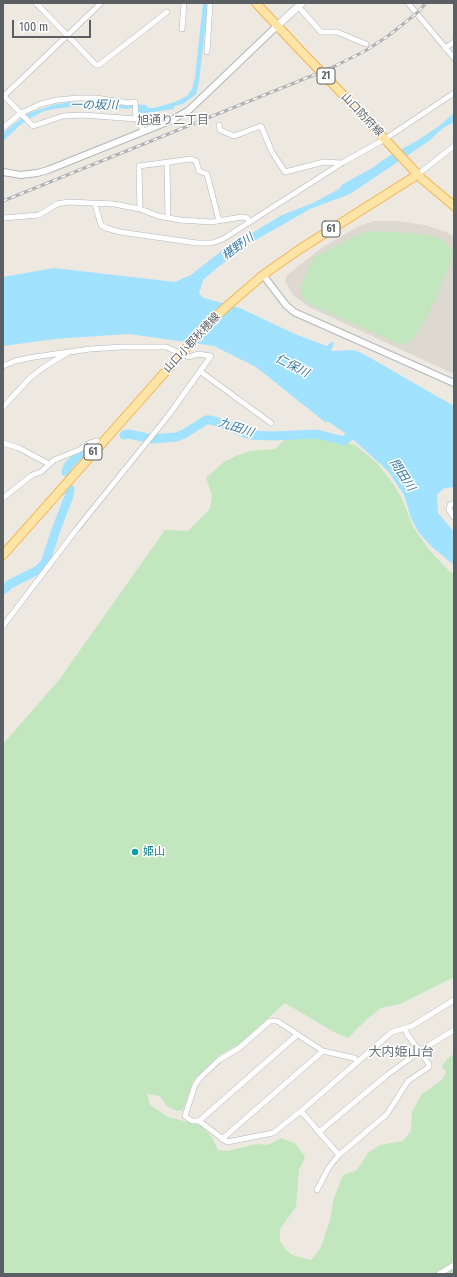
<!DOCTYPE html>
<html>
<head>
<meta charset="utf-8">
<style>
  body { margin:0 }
  #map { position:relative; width:457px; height:1277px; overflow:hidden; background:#ede9e1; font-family:"Fira Sans Condensed",sans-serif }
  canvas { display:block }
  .frame { position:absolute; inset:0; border:4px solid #5a5f63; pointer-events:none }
  .scale { position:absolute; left:12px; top:20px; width:79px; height:18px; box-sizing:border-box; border:2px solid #5a5f63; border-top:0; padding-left:5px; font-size:12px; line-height:14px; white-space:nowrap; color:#5a5f63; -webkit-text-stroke:3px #fff; paint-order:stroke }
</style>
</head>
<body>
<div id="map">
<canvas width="457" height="1277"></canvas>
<div class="frame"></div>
<div class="scale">100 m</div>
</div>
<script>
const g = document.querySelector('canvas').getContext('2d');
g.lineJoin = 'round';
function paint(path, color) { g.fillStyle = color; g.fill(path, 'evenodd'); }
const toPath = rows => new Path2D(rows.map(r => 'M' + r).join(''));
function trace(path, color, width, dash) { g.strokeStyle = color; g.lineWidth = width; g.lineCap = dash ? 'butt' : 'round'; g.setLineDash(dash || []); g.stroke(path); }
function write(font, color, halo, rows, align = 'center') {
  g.font = font + ' "Fira Sans Condensed","Noto Sans JP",sans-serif'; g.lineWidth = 3; g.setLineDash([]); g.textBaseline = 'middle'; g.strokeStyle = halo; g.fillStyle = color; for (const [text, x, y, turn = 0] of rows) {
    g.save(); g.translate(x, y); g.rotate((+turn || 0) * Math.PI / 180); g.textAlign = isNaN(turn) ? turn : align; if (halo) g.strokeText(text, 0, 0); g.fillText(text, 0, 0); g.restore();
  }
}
const education = toPath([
  [374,221,397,221,425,225,446,232,454,236,454,374,309,307,294,296,285,282,287,275,323,247,357,227]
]);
const green = toPath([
  [379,231,420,234,440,238,453,250,450,264,428,315,413,339,404,345,395,342,318,308,309,303,302,297,301,287,313,259,318,255,361,233],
  [315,436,355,445,377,463,394,485,402,499,413,527,430,551,449,571,454,574,454,977,400,1004,381,1008,366,1020,348,1038,334,1032,285,1003,238,1045,218,1056,193,1081,183,1110,177,1111,167,1106,160,1096,147,1094,150,1105,168,1117,200,1125,212,1137,218,1150,228,1151,256,1144,268,1145,281,1138,296,1144,305,1157,299,1170,296,1207,280,1229,280,1241,287,1251,292,1255,311,1260,321,1247,330,1220,334,1198,343,1175,357,1170,368,1153,380,1145,403,1141,411,1131,412,1112,422,1094,442,1080,446,1072,442,1066,449,1057,454,1054,454,1274,3,1274,3,744,59,680,165,530,188,531,210,509,212,495,206,478,224,462,236,456,250,451,275,449,284,440]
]);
const water = toPath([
  [203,3,208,3,207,13,199,82,196,94,183,104,174,106,174,109,139,114,136,108,126,109,105,106,82,106,60,108,44,111,29,119,19,126,3,141,3,133,18,121,29,113,53,105,70,102,92,102,146,105,149,108,154,108,175,102,187,96,192,89,195,77],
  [454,113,454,122,443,128,429,141,350,194,310,209,254,241,218,267,203,280,199,294,204,298,240,308,297,335,327,346,331,342,334,343,331,351,352,350,360,352,454,406,454,487,445,488,437,494,438,513,454,532,454,565,432,547,419,533,411,518,404,495,388,471,348,435,327,421,326,423,256,367,214,346,129,334,55,339,3,346,3,277,54,268,175,282,191,275,229,245,239,241,282,215,313,203,339,189,343,184,372,168,389,156,420,139,440,125]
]);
const river = toPath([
  [124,435,129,434,152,439,176,437,184,434,206,420,211,420,230,426,244,433,251,435,273,436,317,434,344,441,358,429],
  [66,472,68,466,79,455,87,449],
  [3,590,10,584,38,570,45,563,56,530,69,496,70,489]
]);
const minor = toPath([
  [36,3,96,65,99,65,167,12],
  [408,3,454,58],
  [298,6,321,32,337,32,366,44],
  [182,29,184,3],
  [445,48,454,42],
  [207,52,210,3],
  [3,95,33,126,63,116,83,115,136,119],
  [3,97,101,3],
  [219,125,220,130,234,136,261,126,272,152,285,172,324,162,342,163],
  [3,128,21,113,41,104,57,100,78,98,96,98,128,103,135,102,136,119,141,125,143,132],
  [167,163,168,218],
  [417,175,454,146],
  [95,204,101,225,106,228,120,232,197,243,212,243,223,239,342,163,385,139,454,93],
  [140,209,139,166,191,159,196,161,199,171,207,174,219,221],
  [3,218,39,215,57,204,68,202,114,204,140,209,158,216,180,220,211,222,242,217,247,218,249,221],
  [3,366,15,361,34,357,90,349,122,347,166,347,189,357,198,354,211,356,168,416,76,530,3,626],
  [201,372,271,423],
  [3,407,30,378,44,367,67,353],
  [3,443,19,448,49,464],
  [3,498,32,475,41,472,54,460,79,450,90,443,97,441,101,444],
  [454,503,450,505,449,510,454,517],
  [454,1000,412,1026,392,1032,301,1111,319,1132,387,1075,420,1051,454,1030],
  [301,1111,273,1133,227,1142,199,1121,192,1121,185,1116,195,1085,200,1078,219,1060,239,1048,270,1021,277,1021,323,1051,354,1058,357,1061],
  [199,1121,297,1035],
  [319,1132,339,1155],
  [222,1139,323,1051],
  [317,1190,329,1167,339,1155,387,1114,408,1081,429,1067,429,1064,407,1034,405,1028],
  [439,1274,454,1265]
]);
const tertiary = toPath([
  [3,172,21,175,37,173,48,170,172,120,189,110,277,26],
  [263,275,286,305,294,312,454,383]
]);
const secondary = toPath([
  [277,26,302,3]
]);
const primary = toPath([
  [256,3,299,49],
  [352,104,422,179,454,206],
  [3,555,205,327,226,307,263,275,300,249,417,175]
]);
const rail = toPath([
  [3,201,331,68,365,51,388,36,417,13,426,3]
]);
const primaryBridge = toPath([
  [299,49,352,104]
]);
const markers = [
  [135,852,4,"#0f9aa8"]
];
const shields = [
  [326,76,18],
  [331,229,18],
  [93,452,18]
];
const shieldNames = [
  ["21",326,76],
  ["61",331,229],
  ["61",93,452]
];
const streetNames = [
  ["山口防府線",362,115,46],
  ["山口小郡秋穂線",192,343,-47]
];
const cultureNames = [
  ["姫山",143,852]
];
const waterNames = [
  ["一の坂川",94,106],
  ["椹野川",238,247,-36],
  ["仁保川",292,366,27],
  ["九田川",236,428,18],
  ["問田川",402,475,57]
];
const neighbourhoodNames = [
  ["旭通り二丁目",173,121]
];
const quarterNames = [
  ["大内姫山台",401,1052]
];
paint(education, '#ddd8d0');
paint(green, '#c2e6bd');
paint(water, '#a0e2ff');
trace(river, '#a0e2ff', 9);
trace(minor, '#b2b6ba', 6);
trace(tertiary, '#b2b6ba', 8);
trace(secondary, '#b3b8bd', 8);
trace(primary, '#f5b353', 10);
trace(minor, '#fff', 5);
trace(tertiary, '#fff', 6);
trace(secondary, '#fff', 7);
trace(primary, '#ffe5a5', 8);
trace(rail, '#b1b2b3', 3);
trace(rail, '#fff', 1.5, [4.5]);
trace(primaryBridge, '#f5b353', 10, []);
trace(primaryBridge, '#ffe5a5', 8);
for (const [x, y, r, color] of markers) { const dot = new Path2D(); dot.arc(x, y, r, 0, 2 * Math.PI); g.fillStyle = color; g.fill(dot); trace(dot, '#fff', 1.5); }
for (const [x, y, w] of shields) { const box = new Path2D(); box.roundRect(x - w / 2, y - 8, w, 16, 3); g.fillStyle = '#fff'; g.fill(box); trace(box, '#5a5f63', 1); }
write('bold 10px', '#5a5f63', null, shieldNames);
write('11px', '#5a5f63', '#fff', streetNames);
write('11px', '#0d838f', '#fff', cultureNames, 'left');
write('italic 12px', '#3678a1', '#fff', waterNames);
write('12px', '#6b7175', '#fff', neighbourhoodNames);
write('13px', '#6b7175', '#fff', quarterNames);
</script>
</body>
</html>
